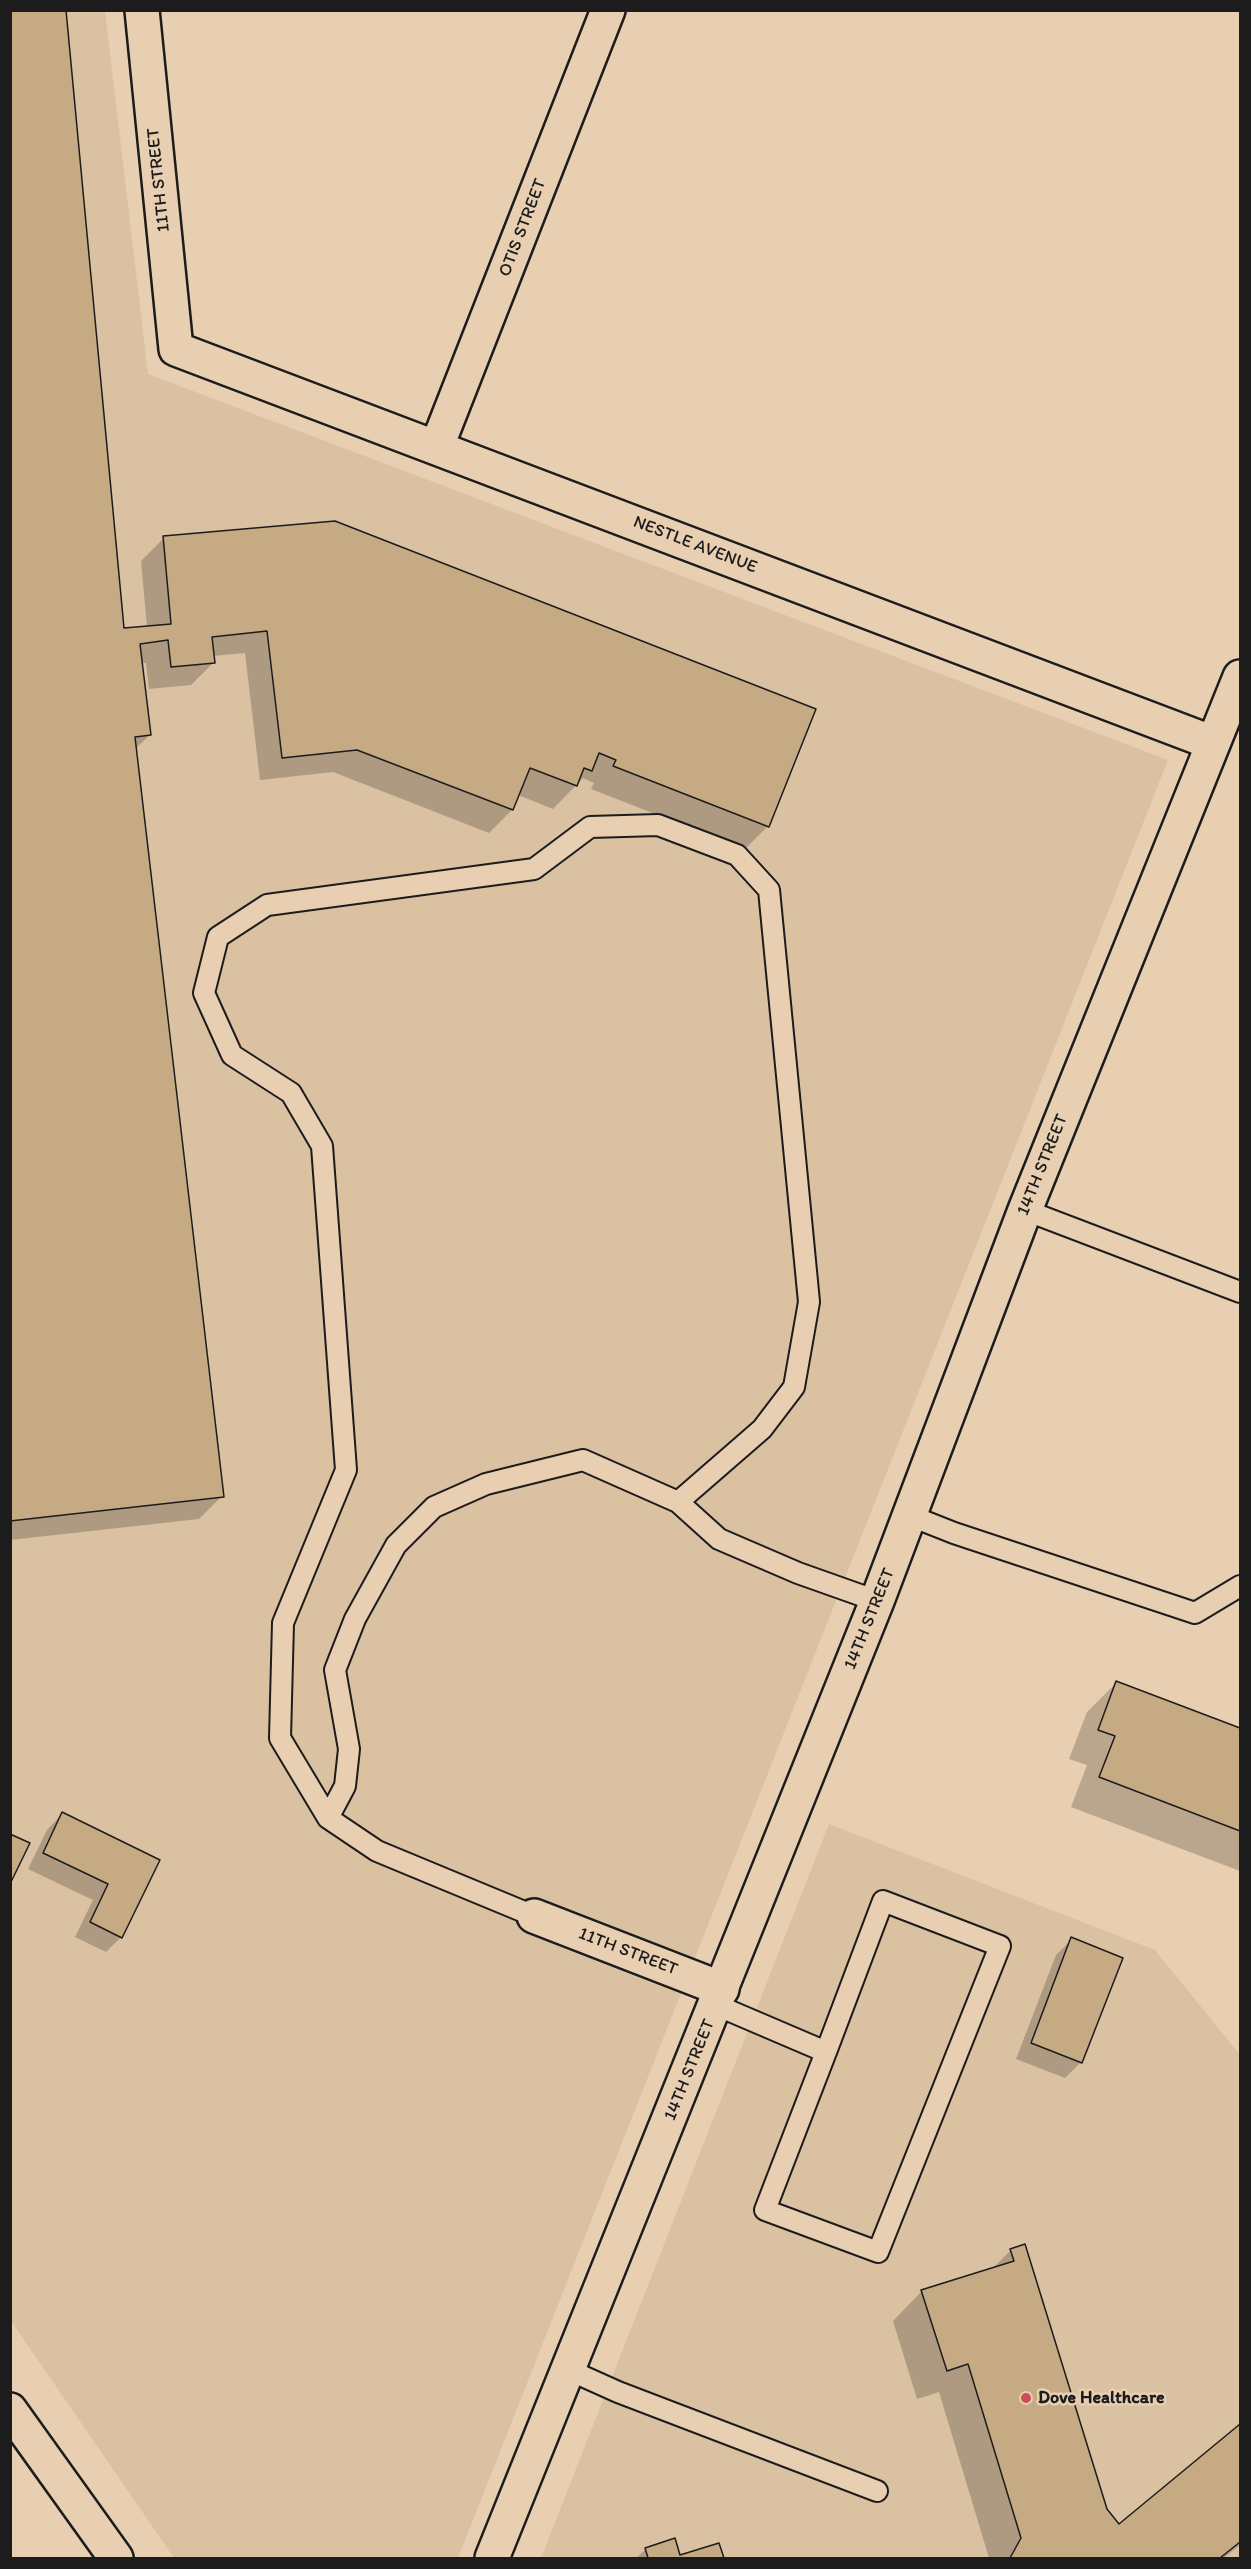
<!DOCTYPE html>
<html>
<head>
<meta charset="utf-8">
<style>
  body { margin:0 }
  #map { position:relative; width:1251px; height:2569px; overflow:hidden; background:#e9cfb1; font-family:Itim,sans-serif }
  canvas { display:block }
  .frame { position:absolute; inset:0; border:12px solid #1c1c1c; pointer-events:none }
</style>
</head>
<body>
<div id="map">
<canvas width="1251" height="2569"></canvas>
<div class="frame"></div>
</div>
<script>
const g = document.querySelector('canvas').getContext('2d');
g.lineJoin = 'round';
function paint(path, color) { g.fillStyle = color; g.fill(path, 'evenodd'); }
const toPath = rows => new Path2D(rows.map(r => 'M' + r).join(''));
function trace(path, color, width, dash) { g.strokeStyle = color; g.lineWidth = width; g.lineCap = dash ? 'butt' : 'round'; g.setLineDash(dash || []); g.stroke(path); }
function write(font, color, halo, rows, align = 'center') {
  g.font = font + ' Itim,sans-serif'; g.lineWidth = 5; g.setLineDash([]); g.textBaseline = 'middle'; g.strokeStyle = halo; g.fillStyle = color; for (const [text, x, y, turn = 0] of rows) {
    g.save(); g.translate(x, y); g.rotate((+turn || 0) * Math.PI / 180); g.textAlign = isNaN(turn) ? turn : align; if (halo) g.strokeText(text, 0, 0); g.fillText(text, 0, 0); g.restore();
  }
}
const built = toPath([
  [10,11,105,11,148,374,1168,760,458,2558,174,2558,11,2321],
  [829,1824,1155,1950,1240,2055,1240,2558,541,2558]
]);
const shadow = toPath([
  [10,10,123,629,147,627,141,561,164,538,768,826,745,849,591,789,594,783,583,778,553,809,518,795,512,810,489,833,333,772,260,780,245,653,213,656,214,662,191,685,149,689,146,663,141,663,150,735,135,749,222,1496,199,1519,10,1540],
  [1116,1683,1240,1730,1240,1871,1071,1807,1087,1765,1069,1759,1087,1712],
  [62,1814,158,1860,121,1937,106,1952,75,1937,93,1900,28,1869,47,1830],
  [1072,1939,1081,2062,1065,2078,1016,2059,1056,1955],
  [1011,2250,1105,2510,1119,2526,1240,2426,1240,2545,1224,2558,989,2558,939,2392,917,2399,893,2321,922,2291,991,2270],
  [718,2545,722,2558,636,2558,646,2549,679,2557]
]);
const building = toPath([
  [10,10,66,10,124,628,171,624,163,536,335,521,816,709,769,827,613,766,616,760,599,753,592,771,584,768,577,786,530,768,513,810,357,750,282,758,267,631,212,637,215,663,171,667,168,640,140,644,151,735,135,737,224,1497,10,1521,10,10],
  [1116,1681,1240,1728,1240,1831,1099,1777,1115,1736,1098,1730,1116,1681],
  [62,1812,160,1860,122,1938,90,1922,108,1884,43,1853,62,1812],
  [10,1834,30,1843,10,1884,10,1834],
  [1071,1937,1123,1958,1082,2063,1031,2043,1071,1937],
  [1025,2244,1107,2509,1119,2524,1240,2424,1240,2542,1220,2558,1010,2558,1021,2538,968,2364,947,2371,921,2290,1014,2261,1010,2249,1025,2244],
  [675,2538,680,2555,719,2543,724,2558,648,2558,645,2548,675,2538]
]);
const lane = toPath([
  [1025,1210,1240,1292],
  [911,1516,954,1533,1195,1613,1240,1586],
  [328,1818,345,1786,349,1749,335,1670,355,1619,396,1545,434,1507,486,1484,583,1460,678,1502,719,1539,798,1573,877,1601],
  [534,1916,377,1851,328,1818,280,1738,283,1623,346,1470,322,1146,291,1093,232,1055,204,993,218,937,267,905,534,869,590,827,658,825,737,855,769,890,809,1302,794,1387,762,1429,678,1502],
  [716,2005,826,2052,765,2210,878,2252,1000,1946,883,1901,826,2052],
  [569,2370,618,2392,877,2491]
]);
const street = toPath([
  [142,10,176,349,1213,743],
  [437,446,608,10],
  [534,1916,722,1989]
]);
const secondary = toPath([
  [10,2410,116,2558],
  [492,2558,877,1601,1025,1210,1240,677]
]);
const markers = [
  [1026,2398,6,"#d1495b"]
];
const streetNames = [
  ["11TH STREET",159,180,-96],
  ["OTIS STREET",523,228,-69],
  ["NESTLE AVENUE",695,545,21],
  ["14TH STREET",1043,1165,-68],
  ["14TH STREET",870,1619,-68],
  ["11TH STREET",628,1952,21],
  ["14TH STREET",690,2070,-68]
];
const poiNames = [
  ["Dove Healthcare",1038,2398]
];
paint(built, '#dac1a1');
paint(shadow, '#0003');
paint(building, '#c5aa84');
trace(building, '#1c1c1c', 1.5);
trace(lane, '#1c1c1c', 24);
trace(street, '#1c1c1c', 38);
trace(secondary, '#1c1c1c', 38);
trace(lane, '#e9cfb1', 20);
trace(street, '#e9cfb1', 33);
trace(secondary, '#e9cfb1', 33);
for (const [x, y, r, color] of markers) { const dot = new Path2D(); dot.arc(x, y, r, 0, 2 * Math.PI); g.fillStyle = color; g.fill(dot); trace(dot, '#e9cfb1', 2); }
write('18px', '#1c1c1c', '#e9cfb1', streetNames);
write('bold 18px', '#1c1c1c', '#e9cfb1', poiNames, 'left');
</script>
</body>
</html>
